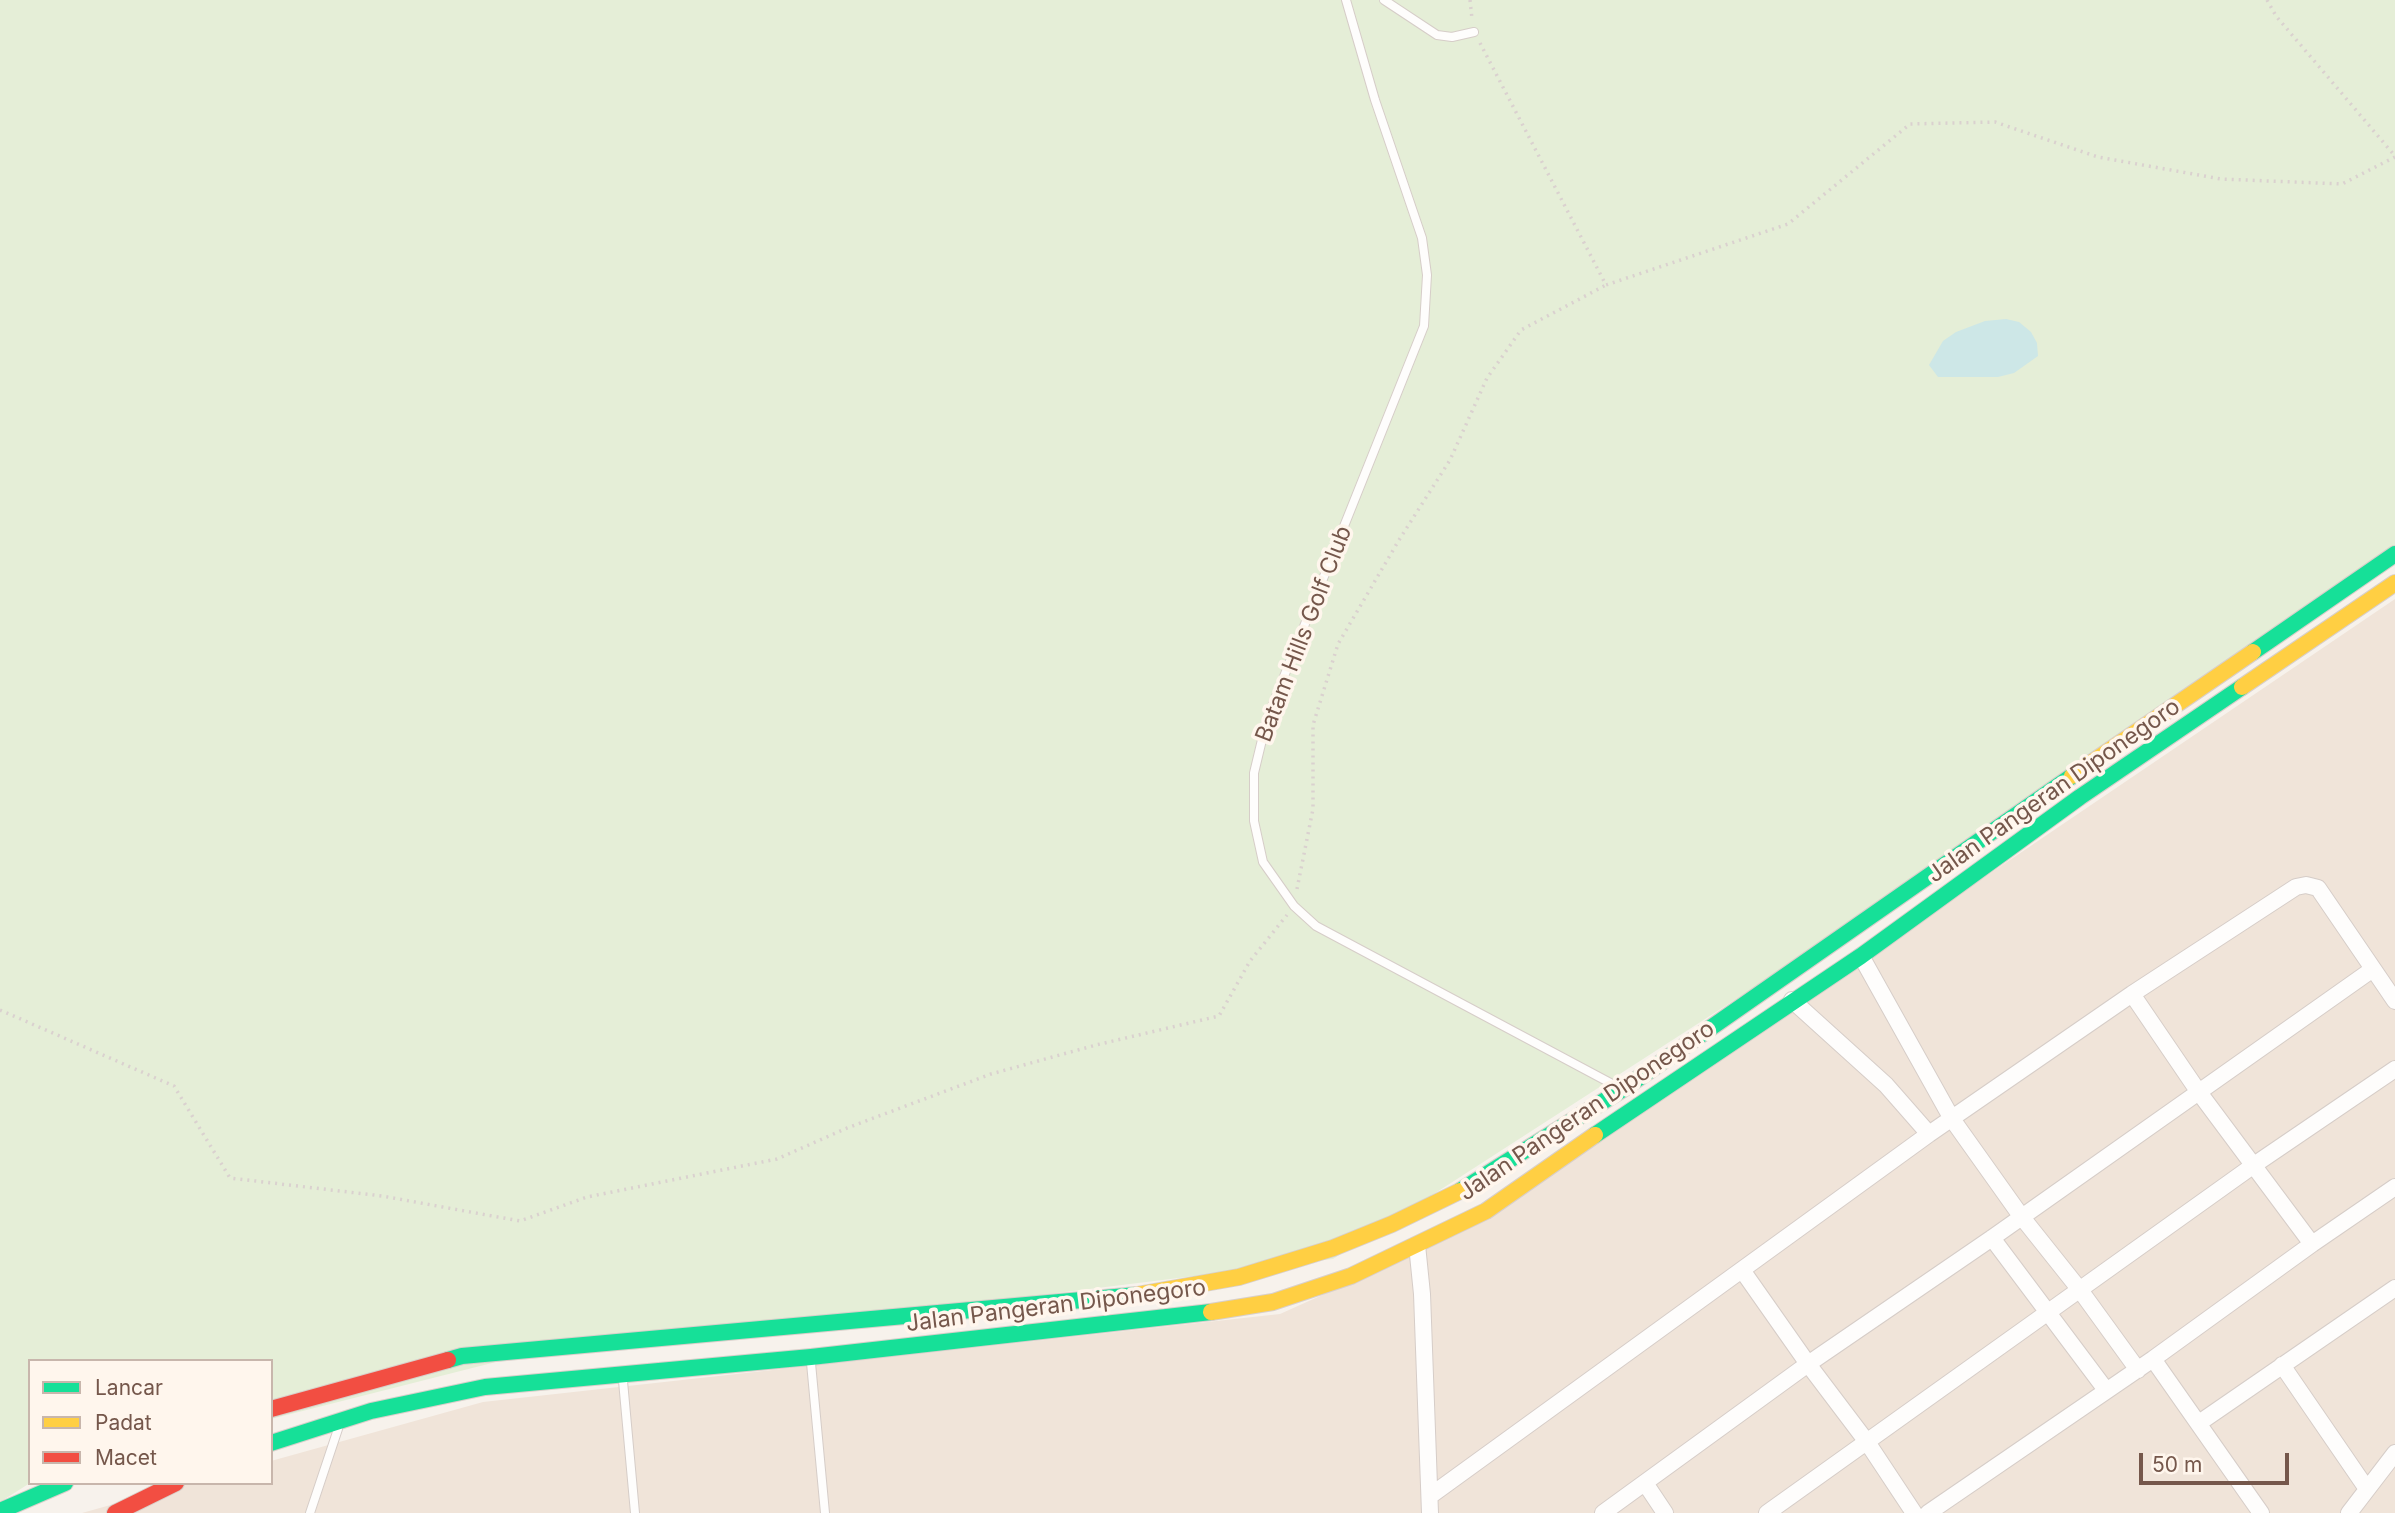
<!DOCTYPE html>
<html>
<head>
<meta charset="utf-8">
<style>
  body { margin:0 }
  #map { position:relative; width:2395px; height:1513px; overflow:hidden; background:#f7f2ec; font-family:Inter,sans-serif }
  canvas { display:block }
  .legend { position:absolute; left:28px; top:1359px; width:245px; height:126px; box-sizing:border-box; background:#fff6ed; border:2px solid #c8b6ac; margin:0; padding:9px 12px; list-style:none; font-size:21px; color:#75574b }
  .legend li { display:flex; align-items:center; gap:14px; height:35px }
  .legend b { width:35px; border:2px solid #c8b6ac }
  .scale { position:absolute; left:2139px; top:1453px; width:150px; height:32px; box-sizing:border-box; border:4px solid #75574b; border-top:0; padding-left:9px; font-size:21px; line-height:24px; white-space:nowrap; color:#75574b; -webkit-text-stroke:5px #fff6ed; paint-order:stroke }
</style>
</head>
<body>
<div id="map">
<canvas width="2395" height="1513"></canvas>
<ul class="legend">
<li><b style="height:9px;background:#16e098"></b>Lancar</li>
<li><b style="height:9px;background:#ffcf43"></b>Padat</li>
<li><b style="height:9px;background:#f24e42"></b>Macet</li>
</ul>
<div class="scale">50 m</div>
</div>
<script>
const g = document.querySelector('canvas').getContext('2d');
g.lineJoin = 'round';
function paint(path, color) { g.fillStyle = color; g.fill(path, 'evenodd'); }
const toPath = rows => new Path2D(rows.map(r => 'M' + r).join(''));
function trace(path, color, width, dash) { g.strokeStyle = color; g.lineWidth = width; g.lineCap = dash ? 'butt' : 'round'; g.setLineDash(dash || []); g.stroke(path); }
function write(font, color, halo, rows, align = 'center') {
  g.font = font + ' Inter,sans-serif'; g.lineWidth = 7; g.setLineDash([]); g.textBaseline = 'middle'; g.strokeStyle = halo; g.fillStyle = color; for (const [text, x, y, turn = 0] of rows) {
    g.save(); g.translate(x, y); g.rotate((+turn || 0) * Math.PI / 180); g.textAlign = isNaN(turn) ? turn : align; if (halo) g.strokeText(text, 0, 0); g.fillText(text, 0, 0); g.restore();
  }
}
const residential = toPath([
  [2395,599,2395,1513,82,1513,189,1483,271,1483,271,1461,483,1402,1280,1314,1458,1234]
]);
const green = toPath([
  [0,0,2395,0,2395,562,2102,763,1333,1259,496,1362,271,1419,271,1361,30,1361,30,1483,0,1502]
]);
const water = toPath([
  [2006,319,2019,322,2031,332,2037,343,2038,356,2014,373,1998,377,1938,377,1929,365,1943,341,1956,332,1985,321]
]);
const path = toPath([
  [1470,0,1472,19],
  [2267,0,2276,16,2395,156],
  [1480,43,1606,285,1788,224,1910,124,1995,122,2098,157,2221,179,2342,184,2395,157],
  [1297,889,1313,809,1313,725,1338,644,1399,540,1450,460,1487,378,1521,330,1606,285],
  [0,1010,174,1086,230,1178,382,1196,520,1221,587,1197,777,1159,847,1128,991,1074,1096,1045,1219,1016,1250,961,1287,915]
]);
const lane = toPath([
  [1346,0,1375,100,1422,238,1427,275,1424,326,1267,719,1254,773,1254,821,1263,862,1294,906,1316,926,1616,1086],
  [1384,0,1437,35,1452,37,1474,32],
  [811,1363,825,1513],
  [623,1381,635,1513],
  [310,1513,338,1429]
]);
const street = toPath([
  [1861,956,1952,1119,2021,1216,2080,1290,2138,1370],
  [2132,994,2198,1091,2312,1244],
  [1792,1000,1886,1085,1929,1134],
  [1992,1238,2106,1390],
  [1417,1245,1422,1294,1430,1513],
  [1742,1270,1808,1364,1867,1442,1914,1513],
  [2153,1359,2261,1513],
  [2282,1365,2367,1489],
  [2199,1423,2395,1288],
  [1645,1483,1665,1513],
  [1430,1496,1929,1134,2132,994,2296,887,2306,885,2318,888,2395,1001],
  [1603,1513,1808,1364,1992,1238,2373,969],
  [1767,1513,2254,1165,2395,1069],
  [1928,1513,2153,1359,2312,1244,2395,1187],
  [2349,1513,2395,1453]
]);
const fast = toPath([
  [2253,652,2395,554],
  [1595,1135,1861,956,2080,797,2242,687],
  [1460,1191,1623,1089,2072,776],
  [448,1360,462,1356,1137,1295],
  [271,1443,371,1411,485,1387,811,1357,1211,1312],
  [0,1511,65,1483]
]);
const slow = toPath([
  [2242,687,2395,583],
  [2072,776,2253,652],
  [1137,1295,1239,1277,1333,1248,1392,1224,1460,1191],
  [1211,1312,1273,1302,1351,1276,1486,1211,1595,1135]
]);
const jam = toPath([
  [271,1409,448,1360],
  [115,1513,176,1483]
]);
const streetNames = [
  ["Batam Hills Golf Club",1304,634,-69],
  ["Jalan Pangeran Diponegoro",2054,791,-35],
  ["Jalan Pangeran Diponegoro",1587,1111,-34],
  ["Jalan Pangeran Diponegoro",1056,1306,-7]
];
paint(residential, '#f0e4d9');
paint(green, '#e5eed7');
paint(water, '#cde7e7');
trace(lane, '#d6cdc8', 10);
trace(street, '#d6cdc8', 18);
trace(fast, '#d8cfca', 18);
trace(slow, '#d8cfca', 18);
trace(jam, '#d8cfca', 18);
trace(path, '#dad1cf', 3.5, [2, 5]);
trace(lane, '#fefdfc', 8);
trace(street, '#fefdfc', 16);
trace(fast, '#16e098', 16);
trace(slow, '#ffcf43', 16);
trace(jam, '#f24e42', 16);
write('23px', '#75574b', '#fff6ed', streetNames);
</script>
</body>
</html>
